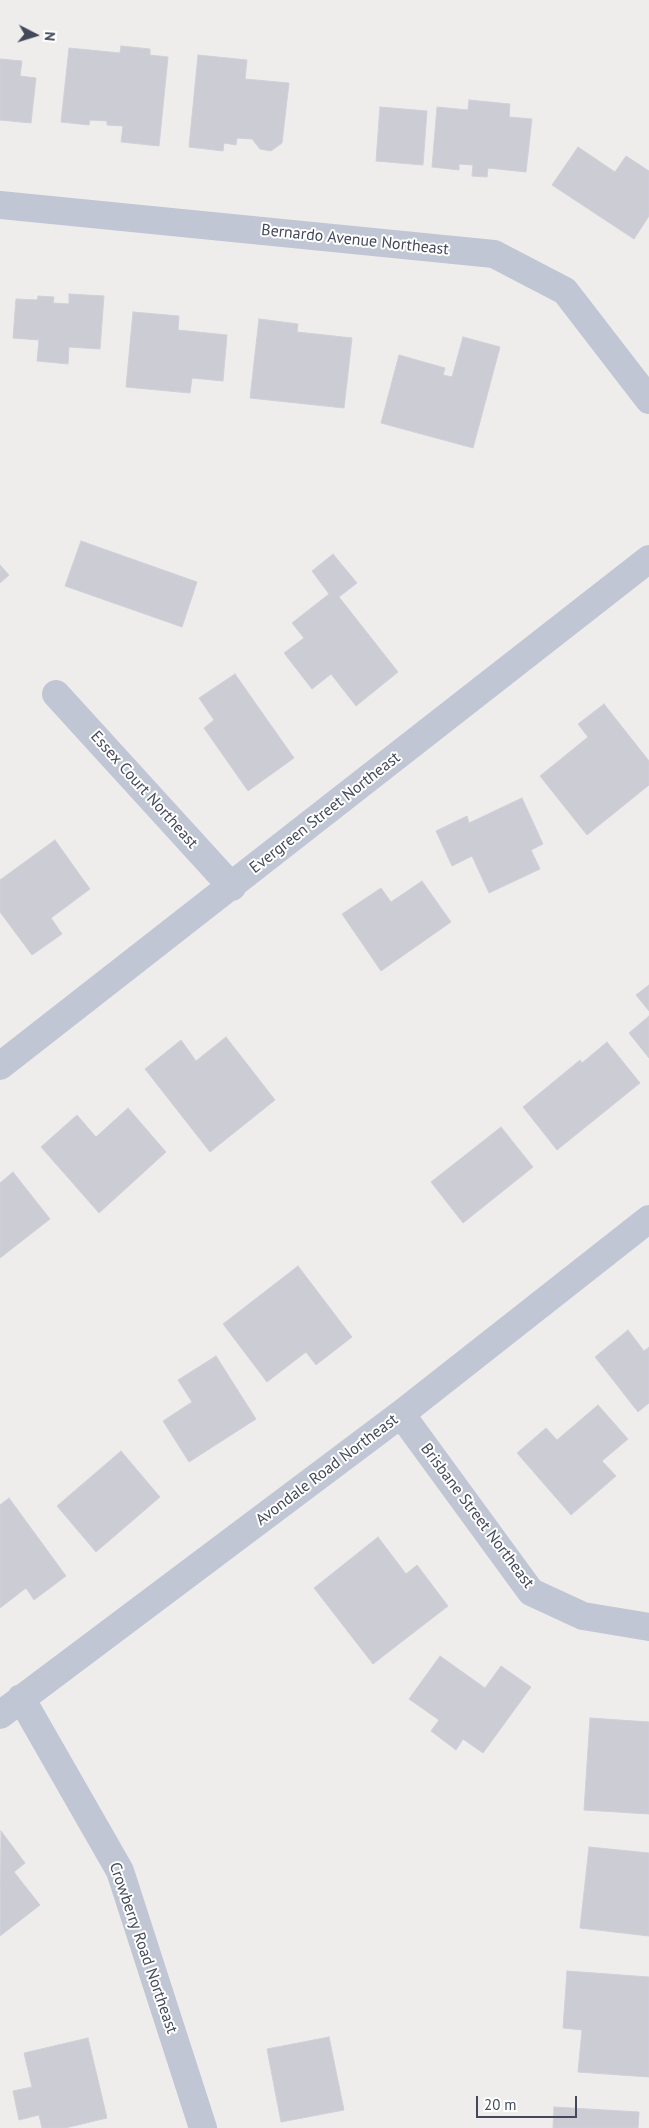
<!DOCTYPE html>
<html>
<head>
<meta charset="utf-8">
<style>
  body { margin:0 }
  #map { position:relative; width:649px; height:2128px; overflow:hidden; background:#efedec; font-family:"PT Sans",sans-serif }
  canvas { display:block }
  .north { position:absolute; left:10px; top:10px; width:50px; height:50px; -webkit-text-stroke:4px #fff; paint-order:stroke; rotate:95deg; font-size:14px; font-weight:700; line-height:20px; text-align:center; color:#43495b }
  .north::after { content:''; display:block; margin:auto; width:18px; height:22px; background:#43495b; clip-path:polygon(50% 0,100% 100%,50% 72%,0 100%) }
  .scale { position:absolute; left:476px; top:2096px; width:101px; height:22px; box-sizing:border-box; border:2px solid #43495b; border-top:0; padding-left:6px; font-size:15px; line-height:18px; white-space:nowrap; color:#43495b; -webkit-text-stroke:4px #fff; paint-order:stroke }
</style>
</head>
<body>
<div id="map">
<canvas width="649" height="2128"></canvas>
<div class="north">N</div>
<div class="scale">20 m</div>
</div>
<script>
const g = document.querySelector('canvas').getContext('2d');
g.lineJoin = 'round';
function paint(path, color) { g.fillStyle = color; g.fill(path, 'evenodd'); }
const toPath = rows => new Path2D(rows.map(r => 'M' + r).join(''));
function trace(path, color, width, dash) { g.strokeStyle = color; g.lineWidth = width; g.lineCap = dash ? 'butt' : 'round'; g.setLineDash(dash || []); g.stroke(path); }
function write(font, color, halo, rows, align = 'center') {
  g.font = font + ' "PT Sans",sans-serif'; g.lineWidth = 4; g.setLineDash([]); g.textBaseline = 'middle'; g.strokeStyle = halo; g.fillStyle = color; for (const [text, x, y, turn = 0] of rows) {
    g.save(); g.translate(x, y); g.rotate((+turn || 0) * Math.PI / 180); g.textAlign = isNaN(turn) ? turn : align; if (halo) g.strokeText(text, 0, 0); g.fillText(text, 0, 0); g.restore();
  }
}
const building = toPath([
  [121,46,150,49,150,55,168,57,159,146,121,142,123,126,107,125,107,121,90,120,89,125,61,122,69,48,120,53,121,46],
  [198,55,247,60,245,79,289,83,282,143,271,151,260,149,252,139,237,138,236,145,224,143,223,151,189,147,198,55],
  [0,59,22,61,20,76,36,78,31,123,0,120,0,59],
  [469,100,510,104,509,117,532,119,526,172,488,168,487,177,472,176,473,165,459,164,459,170,432,167,437,107,468,110,469,100],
  [380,107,427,111,423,165,376,161,380,107],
  [578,147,615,172,626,156,649,171,649,216,634,239,552,185,578,147],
  [69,294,104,296,100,349,69,347,68,364,37,361,39,340,13,338,16,299,37,300,38,296,54,297,53,303,69,304,69,294],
  [133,312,179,316,178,330,227,335,223,381,192,378,190,393,126,387,133,312],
  [259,319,298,324,297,332,352,338,344,408,250,398,259,319],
  [463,337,500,347,473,448,381,423,399,355,445,368,443,375,452,377,463,337],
  [81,541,197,582,182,627,65,586,81,541],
  [333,554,357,583,339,597,398,672,356,706,331,674,312,689,284,653,304,638,292,623,329,594,312,571,333,554],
  [0,565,9,575,0,583,0,565],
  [235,674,294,758,248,791,204,728,214,720,199,698,235,674],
  [604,704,649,761,649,785,587,835,540,776,588,737,578,724,604,704],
  [522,798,543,844,531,850,540,869,489,893,472,856,452,866,436,831,467,816,469,823,522,798],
  [55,840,90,889,51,918,62,934,32,955,0,912,0,880,55,840],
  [422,881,451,922,381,971,342,914,381,888,391,902,422,881],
  [649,985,649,1011,636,995,649,985],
  [649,1016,649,1058,629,1033,649,1016],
  [226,1037,275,1100,210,1152,145,1069,181,1040,196,1061,226,1037],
  [607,1042,640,1083,557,1150,523,1107,580,1060,582,1063,607,1042],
  [128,1108,166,1152,99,1213,41,1147,77,1115,96,1137,128,1108],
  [501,1127,533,1167,463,1223,431,1182,501,1127],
  [13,1172,50,1219,0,1258,0,1183,13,1172],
  [298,1266,352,1337,316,1365,306,1352,267,1382,223,1324,298,1266],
  [628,1330,644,1351,649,1347,649,1403,638,1412,595,1357,628,1330],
  [216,1356,256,1419,189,1462,163,1421,192,1402,178,1380,216,1356],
  [598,1405,628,1439,602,1461,616,1476,571,1515,517,1453,546,1428,557,1440,598,1405],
  [121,1451,160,1497,96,1552,57,1506,121,1451],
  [9,1498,66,1576,34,1600,26,1588,0,1608,0,1505,9,1498],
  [378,1537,406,1574,417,1565,448,1606,373,1664,314,1588,378,1537],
  [440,1656,485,1688,501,1666,531,1687,483,1753,463,1739,456,1750,431,1731,439,1720,409,1699,440,1656],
  [590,1718,649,1722,649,1814,584,1810,590,1718],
  [1,1831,25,1863,14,1872,40,1905,0,1936,1,1831],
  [589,1847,649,1853,649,1936,580,1928,589,1847],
  [567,1971,649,1977,649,2077,578,2072,582,2030,563,2028,567,1971],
  [329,2037,344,2110,281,2122,267,2049,329,2037],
  [88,2038,107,2118,65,2128,42,2128,39,2115,19,2120,13,2091,32,2087,24,2053,88,2038],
  [554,2107,639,2112,638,2128,553,2128,554,2107]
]);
const minor = toPath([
  [0,205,494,254,565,291,649,400],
  [56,694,232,887],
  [0,1066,649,559],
  [401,1414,531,1592,583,1616,649,1627],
  [21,1698,120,1871,203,2128],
  [0,1715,401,1414,649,1219]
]);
const streetNames = [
  ["Bernardo Avenue Northeast",355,240,6],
  ["Essex Court Northeast",144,790,48],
  ["Evergreen Street Northeast",325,813,-38],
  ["Avondale Road Northeast",327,1470,-37],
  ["Brisbane Street Northeast",477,1516,53],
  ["Crowberry Road Northeast",143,1948,71]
];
paint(building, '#ccccd5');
trace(building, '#cfd0d9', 1);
trace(minor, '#c1c6d5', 28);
write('16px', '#43495b', '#fff', streetNames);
</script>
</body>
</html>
